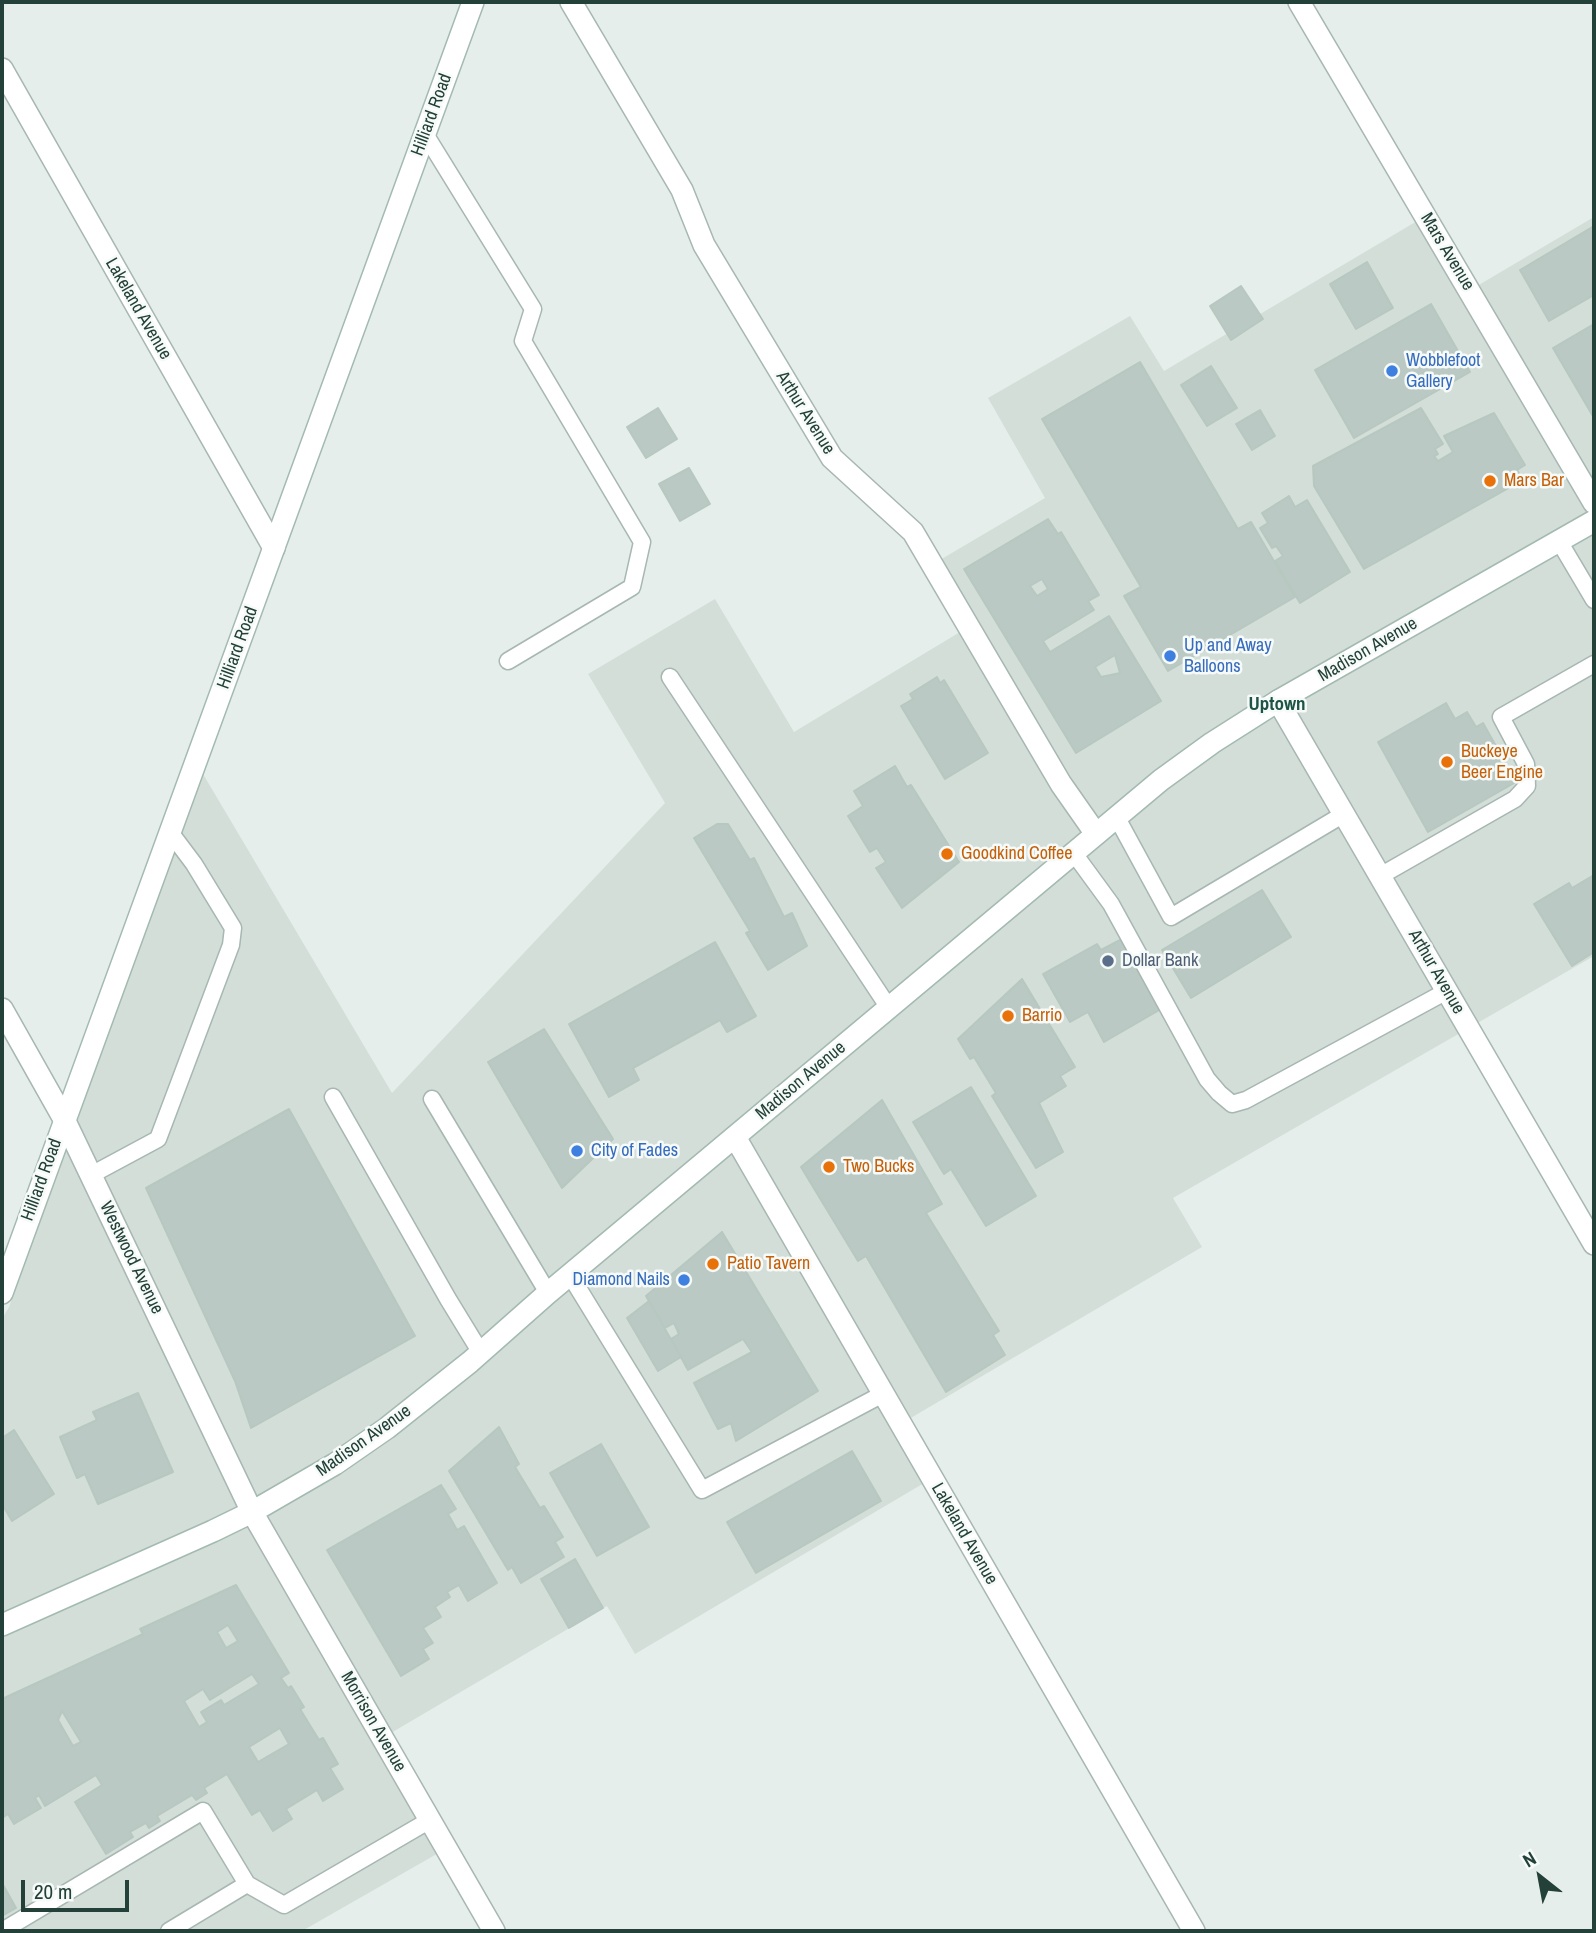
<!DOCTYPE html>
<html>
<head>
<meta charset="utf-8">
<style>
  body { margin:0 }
  #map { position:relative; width:1596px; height:1933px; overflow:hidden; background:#e5eeea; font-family:"Archivo Narrow",sans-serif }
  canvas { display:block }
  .frame { position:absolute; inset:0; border:4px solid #234138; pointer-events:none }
  .north { position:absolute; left:1505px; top:1842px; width:70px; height:70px; -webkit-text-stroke:5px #f6faf8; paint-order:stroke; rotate:329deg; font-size:19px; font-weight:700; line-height:28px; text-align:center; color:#234138 }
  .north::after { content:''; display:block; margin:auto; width:24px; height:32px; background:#234138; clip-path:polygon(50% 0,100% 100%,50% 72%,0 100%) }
  .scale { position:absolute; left:21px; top:1880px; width:108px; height:32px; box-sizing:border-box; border:4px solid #234138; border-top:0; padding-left:9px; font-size:21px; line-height:24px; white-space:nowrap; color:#234138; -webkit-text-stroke:5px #f6faf8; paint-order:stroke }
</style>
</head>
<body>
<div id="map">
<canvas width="1596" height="1933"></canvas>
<div class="frame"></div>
<div class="north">N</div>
<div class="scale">20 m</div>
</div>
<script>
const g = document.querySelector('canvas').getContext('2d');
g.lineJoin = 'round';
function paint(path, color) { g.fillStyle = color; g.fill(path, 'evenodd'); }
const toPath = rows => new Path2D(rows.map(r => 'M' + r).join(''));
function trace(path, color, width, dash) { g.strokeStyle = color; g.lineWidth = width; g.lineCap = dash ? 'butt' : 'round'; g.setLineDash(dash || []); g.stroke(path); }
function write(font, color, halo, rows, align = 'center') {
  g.font = font + ' "Archivo Narrow",sans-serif'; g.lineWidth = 5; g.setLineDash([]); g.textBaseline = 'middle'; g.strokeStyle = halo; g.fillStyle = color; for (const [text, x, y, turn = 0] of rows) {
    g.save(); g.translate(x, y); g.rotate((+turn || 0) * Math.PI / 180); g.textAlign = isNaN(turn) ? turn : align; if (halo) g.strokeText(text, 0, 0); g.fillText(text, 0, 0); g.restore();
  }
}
const built = toPath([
  [1434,211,1477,286,1594,217,1594,956,1173,1198,1202,1247,909,1419,941,1473,635,1654,607,1606,379,1740,442,1851,302,1931,2,1931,2,1319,9,1307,203,774,392,1093,665,803,588,674,715,599,794,732,960,632,923,570,1045,498,988,398,1130,316,1164,371]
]);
const building = toPath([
  [1594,226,1594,295,1549,321,1520,270,1594,226],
  [1367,262,1393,308,1356,329,1330,284,1367,262],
  [1241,286,1263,319,1231,340,1210,306,1241,286],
  [1431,304,1470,372,1354,438,1315,370,1431,304],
  [1594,324,1594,418,1553,348,1594,324],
  [1140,362,1238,529,1251,522,1295,597,1168,671,1124,596,1141,587,1042,419,1140,362],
  [1211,366,1237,408,1207,426,1181,385,1211,366],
  [658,408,677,439,646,458,627,427,658,408],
  [1421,408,1443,444,1435,449,1438,454,1434,456,1438,461,1453,452,1444,436,1494,413,1525,465,1517,470,1523,480,1364,569,1314,486,1313,466,1421,408],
  [1260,410,1275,436,1252,450,1236,424,1260,410],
  [689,468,710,504,680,521,659,484,689,468],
  [1289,496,1295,507,1307,500,1350,572,1300,603,1275,561,1283,556,1276,546,1272,548,1260,528,1268,523,1262,513,1289,496],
  [1048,519,1058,534,1061,532,1099,595,1088,601,1094,610,1043,641,1050,652,1109,616,1161,701,1076,753,964,569,1048,519],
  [1042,579,1048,589,1037,596,1030,586,1042,579],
  [1115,655,1120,673,1101,677,1095,667,1115,655],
  [937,677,940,683,944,680,988,753,945,779,901,706,913,699,910,694,937,677],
  [1446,703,1455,719,1467,712,1476,727,1483,723,1516,782,1428,832,1378,742,1446,703],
  [895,766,907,787,911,785,959,862,902,908,876,868,886,862,877,848,870,852,848,816,863,806,854,791,895,766],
  [717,824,728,824,750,860,754,858,784,917,792,913,807,946,768,970,746,933,750,931,694,838,717,824],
  [1594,875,1594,952,1572,966,1534,904,1569,883,1572,888,1594,875],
  [1262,890,1291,937,1191,998,1162,950,1262,890],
  [1122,939,1161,1009,1104,1042,1088,1012,1070,1022,1043,974,1097,944,1101,950,1122,939],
  [715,942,756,1016,727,1032,720,1020,633,1068,639,1080,609,1097,569,1024,715,942],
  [1022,979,1075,1067,1060,1076,1066,1086,1039,1103,1063,1152,1036,1168,992,1096,996,1093,974,1057,970,1059,958,1039,1022,979],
  [544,1029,613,1139,562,1188,488,1062,544,1029],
  [971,1087,1036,1196,986,1226,951,1169,944,1174,913,1122,971,1087],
  [882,1100,942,1204,926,1213,999,1331,993,1335,1005,1355,946,1392,866,1256,858,1261,801,1167,882,1100],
  [289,1109,415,1336,251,1428,235,1381,146,1188,289,1109],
  [722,1232,818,1391,736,1441,731,1423,718,1429,694,1383,752,1352,743,1339,688,1370,671,1339,679,1334,674,1323,665,1328,646,1296,722,1232],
  [649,1301,681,1357,658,1371,627,1318,649,1301],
  [138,1393,173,1472,98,1504,85,1474,77,1478,60,1437,97,1420,93,1412,138,1393],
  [499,1427,519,1464,515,1467,540,1508,544,1506,563,1537,555,1542,564,1557,521,1583,512,1567,508,1570,449,1471,499,1427],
  [14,1430,54,1494,12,1521,2,1504,2,1438,14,1430],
  [601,1444,649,1527,597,1556,550,1473,601,1444],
  [852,1451,881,1501,756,1573,727,1522,852,1451],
  [441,1485,456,1509,448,1514,457,1530,464,1526,497,1583,468,1601,459,1585,447,1592,450,1597,435,1607,441,1617,423,1628,433,1643,423,1649,429,1659,401,1676,327,1550,441,1485],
  [575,1559,603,1608,569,1628,541,1579,575,1559],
  [236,1585,289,1673,281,1678,288,1688,291,1686,304,1707,300,1709,319,1740,323,1738,338,1764,330,1768,343,1789,323,1801,317,1790,286,1809,292,1819,273,1831,260,1810,252,1815,227,1774,204,1788,207,1793,196,1800,192,1795,157,1816,160,1821,149,1828,146,1823,130,1832,133,1837,106,1854,75,1802,102,1785,96,1775,45,1806,39,1795,35,1798,41,1808,14,1824,8,1814,2,1818,2,1699,143,1634,140,1629,236,1585],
  [228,1625,238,1641,226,1648,217,1632,228,1625],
  [252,1674,259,1684,224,1705,221,1700,201,1712,207,1722,199,1727,184,1701,203,1689,210,1700,252,1674],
  [62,1711,81,1742,73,1746,58,1720,62,1711],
  [280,1728,289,1744,258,1762,249,1747,280,1728],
  [2,1883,16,1908,2,1916,2,1883]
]);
const service = toPath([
  [425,134,533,309,523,341,642,542,632,587,508,661],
  [1559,541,1594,600],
  [670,677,889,1008],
  [1116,816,1171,917,1344,814],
  [1073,852,1111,904,1207,1079,1219,1093,1232,1104,1246,1100,1447,991],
  [1380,876,1515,799,1527,786,1526,764,1501,717,1594,664],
  [333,1097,448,1299,481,1353],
  [432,1099,548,1293],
  [91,1175,158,1139,231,945,233,928,194,864,170,832],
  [570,1275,702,1490,883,1394],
  [247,1884,284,1905,430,1820],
  [2,1931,203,1811,247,1884,169,1931]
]);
const minor = toPath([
  [571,2,682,190,704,245,832,458,913,532,1061,784,1096,834],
  [1299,2,1594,503],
  [2,69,274,548],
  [1278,701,1594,1244],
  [2,1009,64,1119,252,1512,494,1931],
  [735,1137,1194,1931]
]);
const secondary = toPath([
  [2,1293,473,2],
  [2,1625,213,1531,252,1512,335,1464,387,1428,470,1362,548,1293,1161,780,1212,743,1278,701,1594,521]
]);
const markers = [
  [1392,371,7,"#3f7fe0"],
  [1490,481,7,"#e8710a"],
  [1170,656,7,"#3f7fe0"],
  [1447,762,7,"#e8710a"],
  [947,854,7,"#e8710a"],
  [1108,961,7,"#5c6f8a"],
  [1008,1016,7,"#e8710a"],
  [577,1151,7,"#3f7fe0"],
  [829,1167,7,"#e8710a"],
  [713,1264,7,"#e8710a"],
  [684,1280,7,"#3f7fe0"]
];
const streetNames = [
  ["Hilliard Road",432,115,-70],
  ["Mars Avenue",1447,252,59],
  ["Lakeland Avenue",138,309,60],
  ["Arthur Avenue",805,413,58],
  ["Hilliard Road",238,648,-70],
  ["Madison Avenue",1368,650,-30],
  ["Arthur Avenue",1436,972,60],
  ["Madison Avenue",801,1081,-40],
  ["Hilliard Road",42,1180,-70],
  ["Westwood Avenue",131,1258,64],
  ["Madison Avenue",364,1441,-35],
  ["Lakeland Avenue",964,1534,60],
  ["Morrison Avenue",373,1722,60]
];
const shopNames = [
  ["Wobblefoot",1406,361],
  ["Gallery",1406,382],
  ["Up and Away",1184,646],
  ["Balloons",1184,667],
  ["City of Fades",591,1151],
  ["Diamond Nails",670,1280,"right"]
];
const foodNames = [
  ["Mars Bar",1504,481],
  ["Buckeye",1461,752],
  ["Beer Engine",1461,773],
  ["Goodkind Coffee",961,854],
  ["Barrio",1022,1016],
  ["Two Bucks",843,1167],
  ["Patio Tavern",727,1264]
];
const serviceNames = [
  ["Dollar Bank",1122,961]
];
const neighbourhoodNames = [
  ["Uptown",1277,705]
];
paint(built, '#d3ded9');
paint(building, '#bac9c3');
trace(building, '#b7c8c1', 2);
trace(service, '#a7b7b1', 19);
trace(minor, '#a7b7b1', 24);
trace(secondary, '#a3bab1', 24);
trace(service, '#fff', 16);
trace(minor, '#fff', 21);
trace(secondary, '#fff', 21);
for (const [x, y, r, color] of markers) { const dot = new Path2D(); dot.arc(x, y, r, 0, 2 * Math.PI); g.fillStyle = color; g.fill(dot); trace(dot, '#f6faf8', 2.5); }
write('18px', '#234138', '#f6faf8', streetNames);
write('18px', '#366cbe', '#f6faf8', shopNames, 'left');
write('18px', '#c56008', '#f6faf8', foodNames, 'left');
write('18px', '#4e5e75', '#f6faf8', serviceNames, 'left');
write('bold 19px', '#1e5445', '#f6faf8', neighbourhoodNames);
</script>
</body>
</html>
